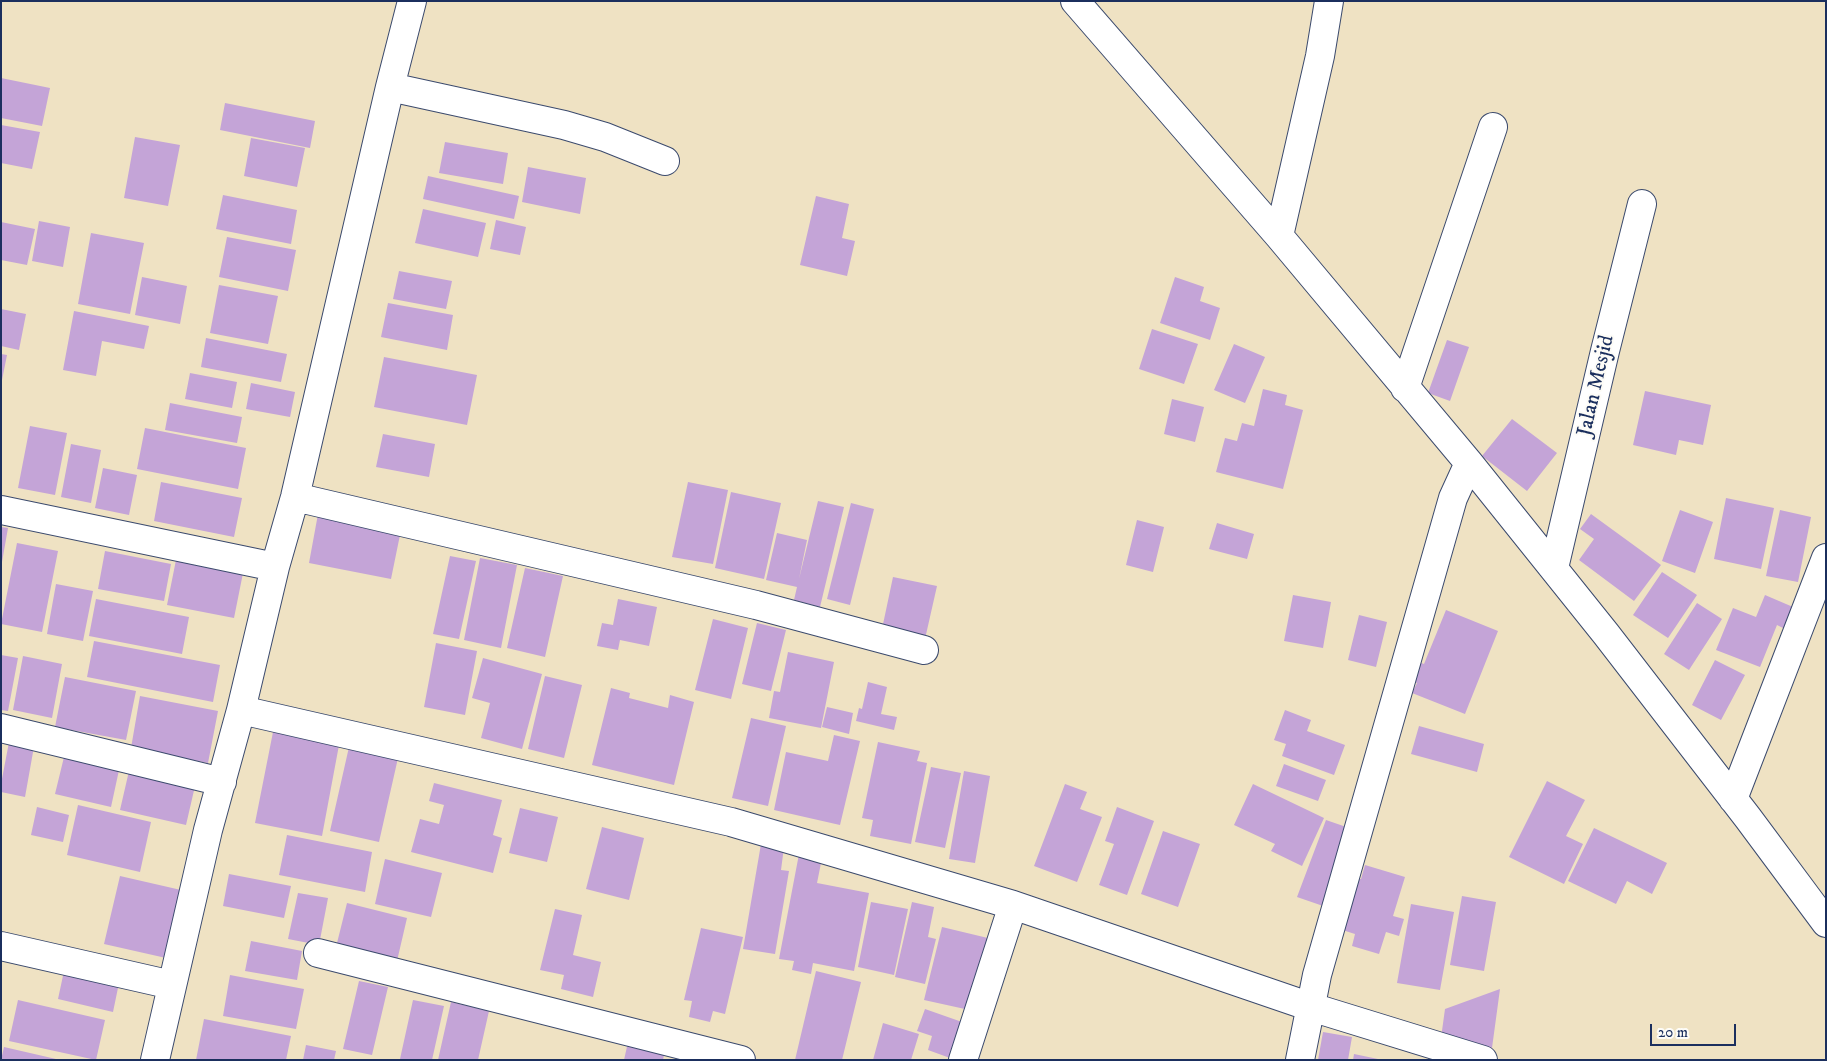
<!DOCTYPE html>
<html>
<head>
<meta charset="utf-8">
<style>
  body { margin:0 }
  #map { position:relative; width:1827px; height:1061px; overflow:hidden; background:#efe2c3; font-family:"IM FELL DW Pica",serif }
  canvas { display:block }
  .frame { position:absolute; inset:0; border:2px solid #1b2f5e; pointer-events:none }
  .scale { position:absolute; left:1650px; top:1024px; width:86px; height:22px; box-sizing:border-box; border:2px solid #1b2f5e; border-top:0; padding-left:6px; font-size:15px; line-height:18px; white-space:nowrap; color:#1b2f5e; -webkit-text-stroke:4px #fdfcf7; paint-order:stroke }
</style>
</head>
<body>
<div id="map">
<canvas width="1827" height="1061"></canvas>
<div class="frame"></div>
<div class="scale">20 m</div>
</div>
<script>
const g = document.querySelector('canvas').getContext('2d');
g.lineJoin = 'round';
function paint(path, color) { g.fillStyle = color; g.fill(path, 'evenodd'); }
const toPath = rows => new Path2D(rows.map(r => 'M' + r).join(''));
function trace(path, color, width, dash) { g.strokeStyle = color; g.lineWidth = width; g.lineCap = dash ? 'butt' : 'round'; g.setLineDash(dash || []); g.stroke(path); }
function write(font, color, halo, rows, align = 'center') {
  g.font = font + ' "IM FELL DW Pica",serif'; g.lineWidth = 4; g.setLineDash([]); g.textBaseline = 'middle'; g.strokeStyle = halo; g.fillStyle = color; for (const [text, x, y, turn = 0] of rows) {
    g.save(); g.translate(x, y); g.rotate((+turn || 0) * Math.PI / 180); g.textAlign = isNaN(turn) ? turn : align; if (halo) g.strokeText(text, 0, 0); g.fillText(text, 0, 0); g.restore();
  }
}
const building = toPath([
  [1,78,50,88,42,126,1,118],
  [225,103,315,121,310,148,220,130],
  [1,125,40,132,32,169,1,163],
  [135,137,180,145,168,206,124,198],
  [251,138,305,148,297,187,244,176],
  [445,142,508,153,503,184,439,173],
  [528,167,586,178,580,214,522,202],
  [428,176,519,196,514,219,423,199],
  [223,195,297,210,291,244,216,229],
  [816,196,849,204,842,238,855,241,847,276,800,265],
  [423,209,486,223,478,257,415,243],
  [496,220,526,227,520,255,490,249],
  [39,221,70,227,63,267,32,261],
  [1,222,35,229,27,265,1,260],
  [91,233,144,243,130,314,78,304],
  [227,237,296,250,288,291,219,277],
  [399,271,452,281,446,309,393,299],
  [142,277,187,286,180,324,135,315],
  [1175,277,1204,287,1200,301,1220,308,1210,340,1160,323],
  [219,285,278,296,268,344,210,333],
  [388,303,453,315,447,350,381,337],
  [1,309,26,314,19,350,1,346],
  [74,311,149,326,144,349,102,341,96,376,63,370],
  [1152,329,1198,344,1184,384,1139,369],
  [206,338,287,354,281,382,201,367],
  [1447,340,1469,347,1450,401,1428,393],
  [1234,344,1265,357,1245,403,1214,390],
  [1,354,7,355,2,380,1,380],
  [384,357,477,375,467,425,374,407],
  [190,373,237,382,232,408,185,399],
  [251,383,295,392,290,417,246,409],
  [1263,389,1287,395,1285,405,1303,410,1283,489,1216,472,1225,438,1237,441,1242,423,1254,426],
  [1645,391,1711,405,1703,445,1679,440,1676,455,1633,445],
  [1172,399,1204,407,1195,442,1164,434],
  [170,403,242,417,237,443,165,430],
  [1512,419,1557,453,1527,491,1482,456],
  [30,426,67,433,55,495,18,488],
  [145,428,246,448,238,489,137,469],
  [383,434,435,444,429,477,376,467],
  [71,444,101,450,91,503,61,497],
  [103,468,137,475,129,515,95,508],
  [161,482,242,498,234,537,154,521],
  [688,482,728,490,713,564,672,557],
  [731,492,781,503,764,579,715,568],
  [1726,498,1774,508,1761,569,1714,559],
  [818,501,844,507,820,607,794,600,797,587,766,580,777,533,807,540,799,579],
  [851,503,874,509,850,605,827,599],
  [1680,510,1713,522,1695,573,1662,561],
  [1780,510,1811,517,1798,582,1766,576],
  [318,514,401,530,391,579,309,563],
  [1591,514,1661,565,1634,601,1579,560,1594,539,1580,529],
  [1137,520,1164,527,1153,572,1126,565],
  [1217,523,1254,534,1247,559,1209,549],
  [1,527,8,528,2,562,1,562],
  [17,543,58,551,42,632,1,624],
  [105,551,171,564,164,601,98,589],
  [450,556,476,561,459,639,433,634],
  [480,558,517,565,501,648,464,640],
  [176,560,243,573,234,618,167,605],
  [525,568,563,576,545,657,507,648],
  [1662,572,1697,595,1668,638,1633,615],
  [893,577,937,586,925,639,882,629],
  [56,584,93,591,83,641,47,634],
  [1293,595,1331,602,1323,648,1284,641],
  [1765,595,1800,610,1791,632,1777,625,1760,667,1716,650,1733,608,1756,617],
  [96,599,189,617,182,654,89,636],
  [618,599,657,607,649,646,620,640,618,650,597,646,602,623,613,625],
  [1697,603,1722,619,1689,670,1664,654],
  [1446,610,1498,631,1465,714,1412,693,1417,683,1409,680,1416,661,1424,664],
  [1359,615,1387,622,1376,667,1348,660],
  [713,619,748,628,731,699,695,690],
  [757,623,786,630,771,691,742,684],
  [94,641,220,665,213,702,87,677],
  [436,643,477,651,465,715,424,707],
  [788,652,834,662,821,728,769,718,774,691,780,692],
  [1,655,18,658,8,711,1,710],
  [23,656,62,664,52,718,13,710],
  [483,658,542,674,522,749,481,738,490,703,472,698],
  [1715,660,1745,675,1721,720,1692,705],
  [545,676,582,685,564,758,528,749],
  [65,677,136,691,126,740,55,727],
  [868,682,887,687,881,714,897,717,894,730,856,721,859,708,862,709],
  [611,688,630,693,629,698,668,708,670,695,694,702,674,785,592,765],
  [140,696,218,711,208,763,131,748],
  [827,707,853,713,849,734,822,727],
  [1285,710,1311,720,1307,731,1345,745,1334,775,1282,756,1286,744,1274,740],
  [751,718,786,726,768,806,732,798],
  [1419,726,1484,744,1477,772,1411,754],
  [273,732,339,745,322,836,255,823],
  [834,735,860,741,840,825,774,810,786,752,828,761],
  [10,737,35,741,25,797,1,792,1,784],
  [878,742,920,751,917,761,927,763,911,844,870,836,873,820,862,818],
  [349,747,398,758,379,842,330,831],
  [64,757,119,770,111,807,55,794],
  [1284,764,1326,780,1318,801,1276,786],
  [931,767,961,773,945,848,915,842],
  [129,771,195,786,186,825,120,810],
  [964,771,990,776,975,863,949,859],
  [1547,781,1585,800,1566,836,1583,844,1564,884,1509,857],
  [434,783,502,800,493,835,502,838,493,873,411,852,420,819,439,824,444,805,429,801],
  [1065,784,1087,792,1080,809,1102,817,1077,882,1034,866],
  [1253,784,1324,818,1302,866,1271,851,1275,844,1234,825],
  [78,805,151,822,140,872,67,855],
  [37,807,69,815,63,842,31,835],
  [1117,807,1154,821,1127,895,1099,885,1114,844,1105,841],
  [520,808,558,817,547,862,509,853],
  [1326,820,1355,830,1326,907,1297,897],
  [602,827,644,838,629,900,586,889],
  [1594,828,1667,863,1652,894,1627,881,1616,904,1568,881],
  [1163,831,1200,844,1178,907,1141,894],
  [287,835,372,852,365,892,279,875],
  [761,844,784,847,781,870,789,871,775,954,743,949],
  [799,854,822,858,817,883,869,893,854,971,813,963,811,974,792,970,794,961,779,959],
  [385,859,442,873,431,917,375,904],
  [1365,865,1405,877,1393,916,1404,919,1399,936,1386,932,1379,954,1352,946,1355,934,1339,929,1355,878,1361,879],
  [229,874,291,886,284,918,223,906],
  [120,876,181,890,166,958,104,944],
  [298,893,328,898,319,945,288,939],
  [1462,896,1496,902,1484,971,1450,965],
  [871,902,908,909,894,975,858,967],
  [912,902,934,907,928,937,936,939,925,984,895,977],
  [347,903,407,918,397,961,336,947],
  [1411,904,1454,912,1440,990,1397,983],
  [555,909,582,915,573,955,601,962,593,997,561,989,564,975,540,970],
  [942,927,992,939,974,1011,924,1000],
  [701,928,743,937,725,1014,713,1011,710,1022,689,1017,692,1001,684,1000],
  [251,941,302,951,297,980,245,971],
  [64,971,119,983,113,1012,58,999],
  [816,971,861,982,842,1060,795,1060],
  [230,975,304,989,296,1029,223,1016],
  [359,981,388,987,372,1055,343,1049],
  [1500,989,1492,1048,1441,1038,1445,1009],
  [18,1000,105,1020,96,1060,9,1041],
  [413,1000,444,1006,432,1060,400,1059],
  [451,1002,489,1011,478,1060,438,1060],
  [925,1009,962,1022,950,1058,928,1050,932,1036,917,1031],
  [204,1019,291,1036,286,1060,196,1060],
  [883,1023,919,1034,911,1060,873,1060],
  [1323,1032,1352,1037,1348,1060,1318,1060],
  [628,1042,665,1050,663,1060,624,1060],
  [306,1045,336,1051,334,1060,303,1060],
  [4,1047,56,1059,56,1060,1,1060],
  [1354,1054,1378,1059,1378,1060,1353,1060]
]);
const minor = toPath([
  [1075,1,1279,236,1469,463,1606,634,1748,818,1826,923],
  [390,87,564,125,605,137,665,161],
  [1279,236,1320,56,1329,1],
  [1405,388,1493,127],
  [295,497,756,605,924,650],
  [1,510,275,567],
  [1554,568,1605,351,1642,204],
  [241,710,731,822,1013,905,1311,1007,1483,1060],
  [1,728,222,782],
  [1733,799,1826,558],
  [1,946,172,985],
  [318,953,741,1060],
  [155,1060,208,830,241,710,275,567,295,497,390,87,412,1],
  [963,1060,1013,905],
  [1300,1060,1317,975,1453,498,1469,463]
]);
const streetNames = [
  ["Jalan Mesjid",1597,386,-77]
];
paint(building, '#c4a4d7');
trace(minor, '#3b4a6d', 30);
trace(minor, '#fff', 28);
write('21px', '#1b2f5e', '#fdfcf7', streetNames);
</script>
</body>
</html>
